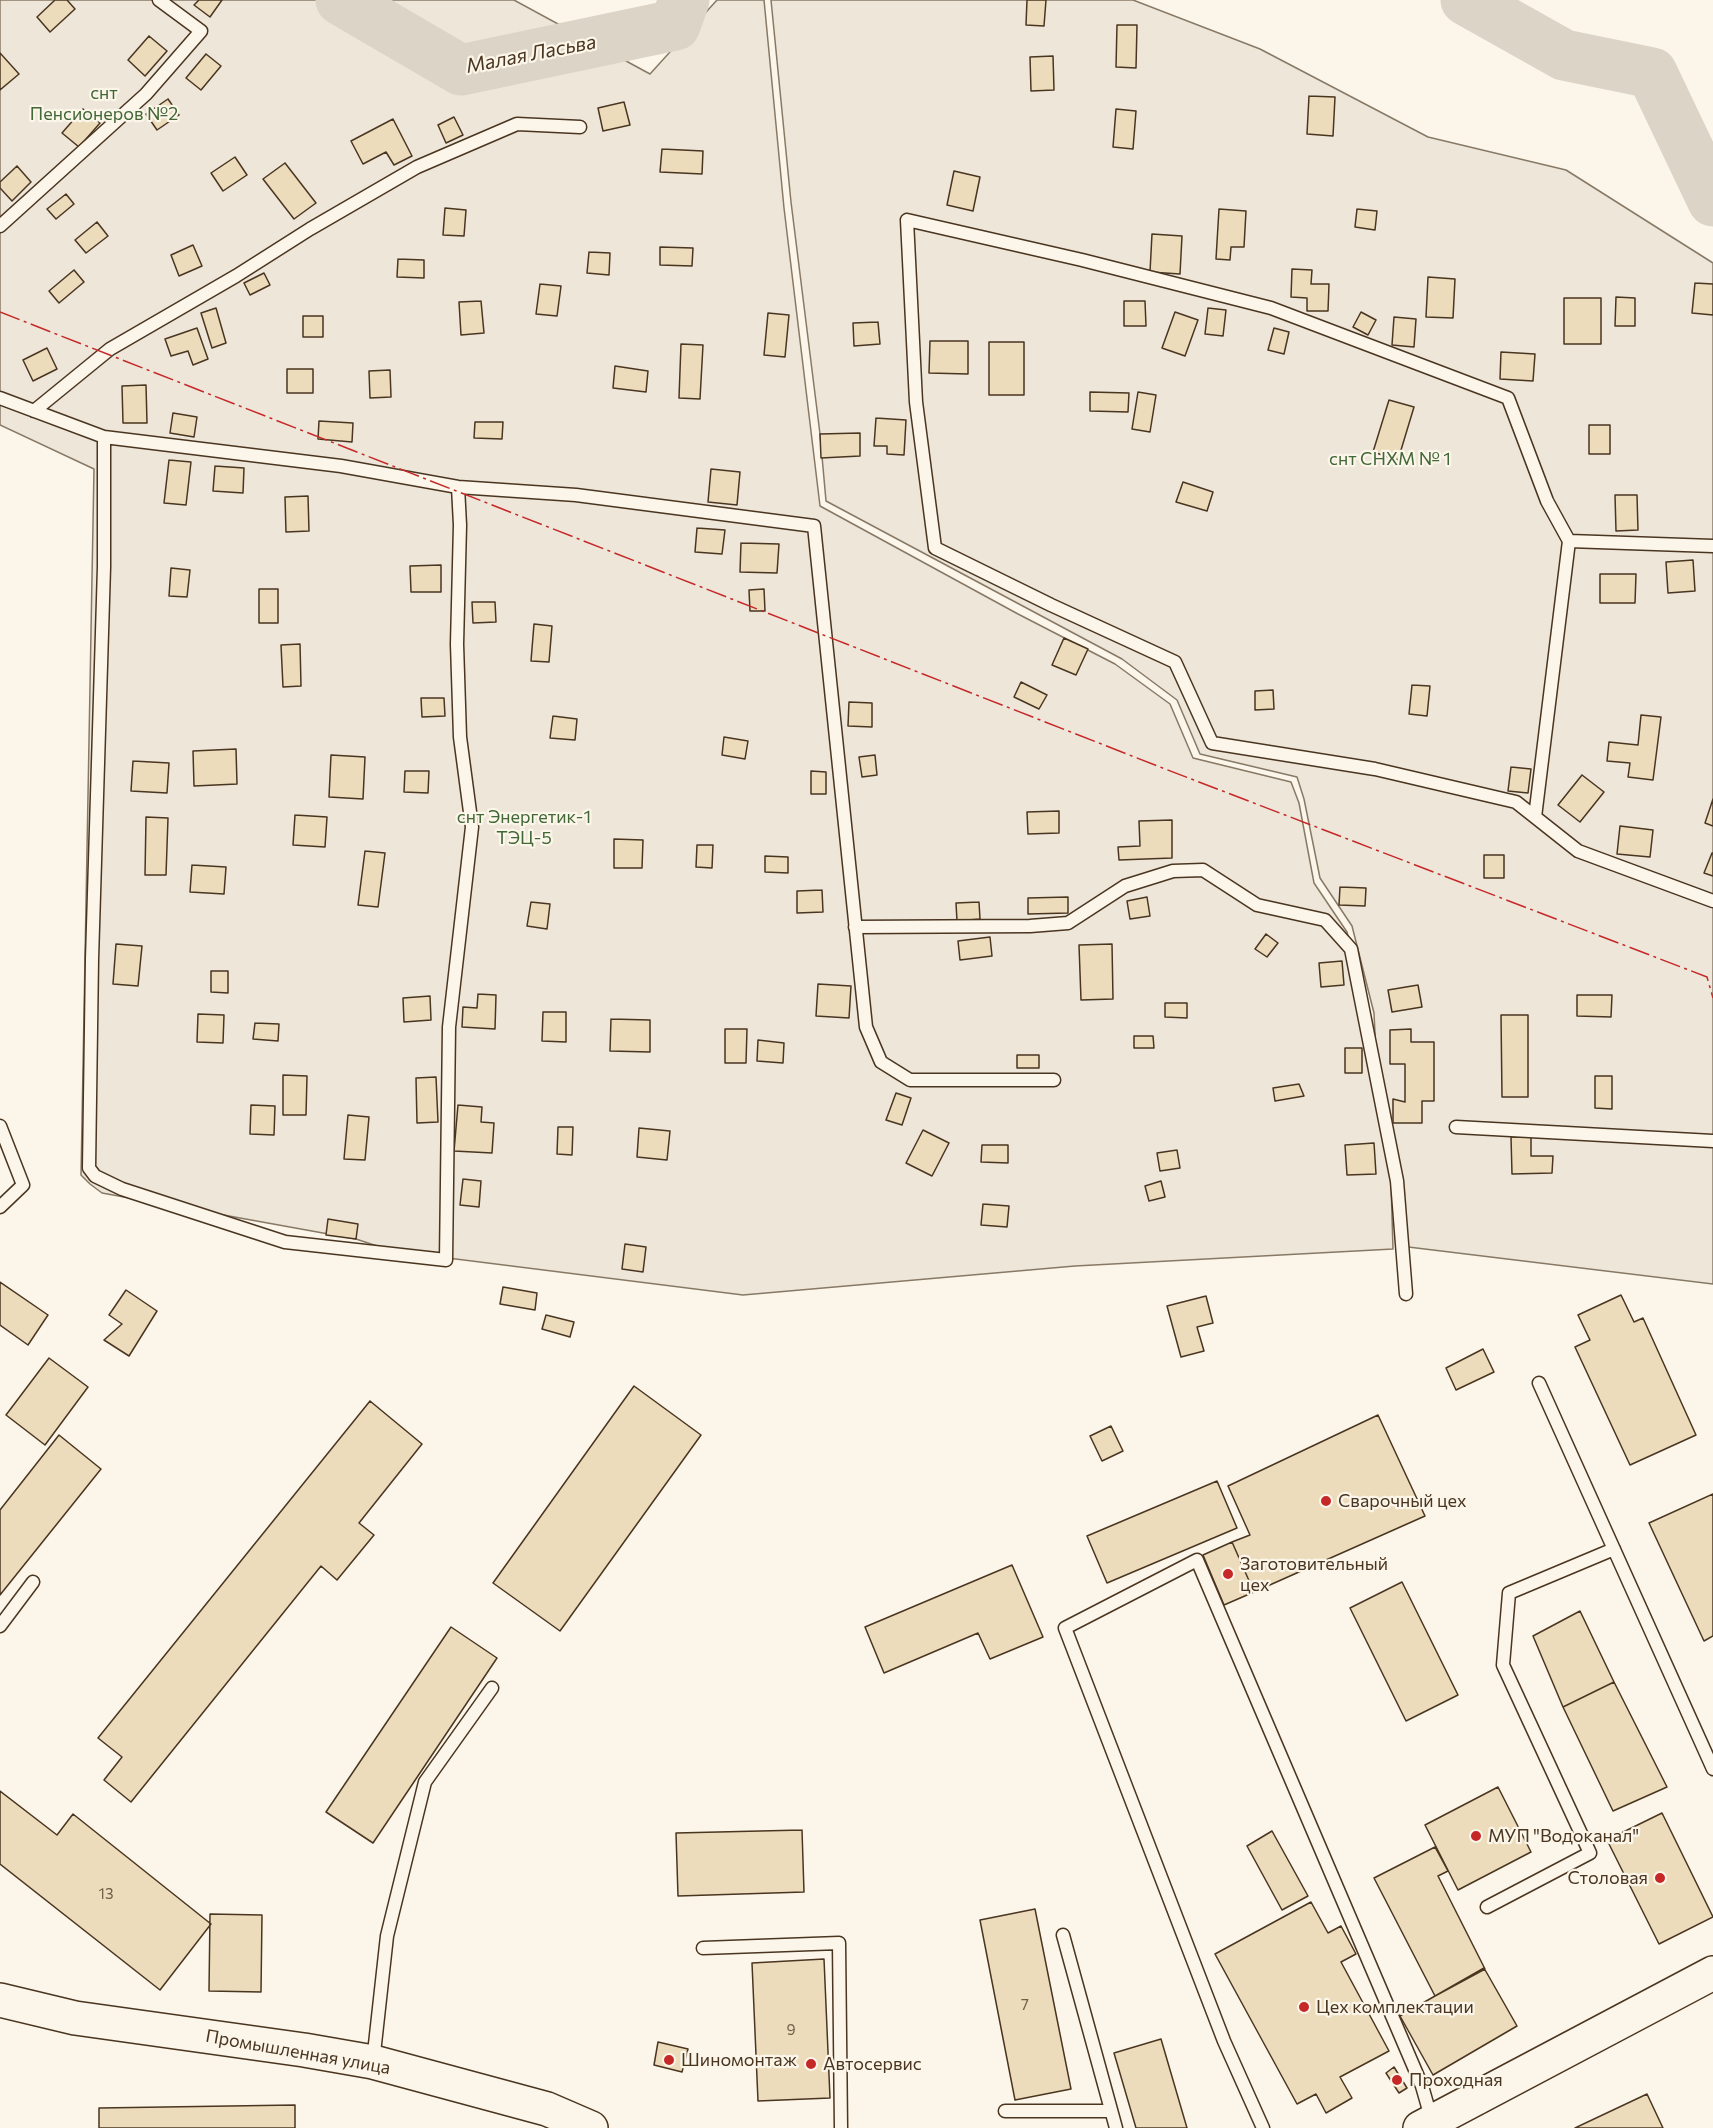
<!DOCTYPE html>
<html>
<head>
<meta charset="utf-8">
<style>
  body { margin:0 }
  canvas { display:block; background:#fbf6e9 }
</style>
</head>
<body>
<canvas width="1713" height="2128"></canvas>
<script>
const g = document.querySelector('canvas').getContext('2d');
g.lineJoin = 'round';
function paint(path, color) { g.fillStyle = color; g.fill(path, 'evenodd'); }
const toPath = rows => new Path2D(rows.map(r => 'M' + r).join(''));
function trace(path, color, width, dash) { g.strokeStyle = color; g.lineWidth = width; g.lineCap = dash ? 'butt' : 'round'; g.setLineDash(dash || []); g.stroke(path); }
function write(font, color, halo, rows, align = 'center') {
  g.font = font + ' Commissioner,sans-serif'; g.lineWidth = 4.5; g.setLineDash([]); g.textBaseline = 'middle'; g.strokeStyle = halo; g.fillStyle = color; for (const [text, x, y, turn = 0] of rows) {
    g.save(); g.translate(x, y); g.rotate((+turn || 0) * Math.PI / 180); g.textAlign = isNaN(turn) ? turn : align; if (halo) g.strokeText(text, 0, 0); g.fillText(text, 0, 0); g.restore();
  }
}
const green = toPath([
  [0,0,514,0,650,74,717,0,764,0,784,208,820,506,1018,614,1115,664,1170,704,1193,758,1291,782,1299,803,1314,883,1347,932,1368,1017,1377,1075,1374,1013,1352,926,1320,878,1304,799,1297,777,1200,754,1177,700,1122,659,826,501,820,434,791,202,771,0,1133,0,1260,49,1428,137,1566,170,1713,263,1713,1284,1400,1246,1397,1181,1380,1101,1391,1183,1393,1249,1075,1266,743,1295,392,1251,356,1239,102,1193,90,1184,81,1175,94,469,0,425,0,0]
]);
const river = toPath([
  [341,0,461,70,675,25,684,0],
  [1466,0,1564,55,1652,73,1713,201]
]);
const building = toPath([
  [55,0,67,0,75,9,50,32,37,17,55,0],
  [199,0,222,0,210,17,194,5,199,0],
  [1027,0,1046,0,1044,26,1026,25,1027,0],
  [1117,25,1137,25,1136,68,1116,67,1117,25],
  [149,36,167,51,145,76,128,60,149,36],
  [0,53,19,74,0,90,0,53],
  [206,54,221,66,201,90,186,78,206,54],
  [1053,56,1054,90,1031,91,1030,57,1053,56],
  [1309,96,1335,97,1333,136,1307,134,1309,96],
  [168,99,179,115,157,130,146,114,168,99],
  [624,102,630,125,603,131,598,108,624,102],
  [83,109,100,123,79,147,62,133,83,109],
  [1116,109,1136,111,1133,149,1113,147,1116,109],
  [454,117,463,135,446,143,438,125,454,117],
  [393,119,412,156,394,165,386,152,363,164,351,141,393,119],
  [662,149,703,151,702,174,660,172,662,149],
  [235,157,247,175,223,191,211,173,235,157],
  [285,163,316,203,294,219,263,179,285,163],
  [17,166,31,182,12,201,0,188,0,182,17,166],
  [954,171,980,177,973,211,947,205,954,171],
  [66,194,74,204,56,219,47,209,66,194],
  [445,208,466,210,464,236,443,235,445,208],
  [1219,209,1246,211,1244,247,1231,247,1230,260,1216,259,1219,209],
  [1357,209,1377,211,1375,230,1355,227,1357,209],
  [97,222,108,236,86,253,75,240,97,222],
  [1152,234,1182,236,1180,274,1150,272,1152,234],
  [193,245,202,266,179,276,171,255,193,245],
  [660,247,693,248,692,266,660,265,660,247],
  [589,252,610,253,609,275,587,273,589,252],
  [398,259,424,260,424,278,397,277,398,259],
  [1292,269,1312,270,1311,284,1329,284,1328,311,1307,311,1307,298,1291,297,1292,269],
  [74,270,84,282,59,303,49,291,74,270],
  [264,273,270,285,250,295,244,283,264,273],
  [1428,277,1455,279,1453,318,1426,317,1428,277],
  [1695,283,1713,284,1713,315,1692,313,1695,283],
  [540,284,561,286,557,316,536,314,540,284],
  [1616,297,1635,298,1635,326,1615,326,1616,297],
  [1564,298,1601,298,1601,344,1564,344,1564,298],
  [481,301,484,333,461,335,459,302,481,301],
  [1124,301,1145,301,1146,326,1124,326,1124,301],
  [216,308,226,343,212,348,201,313,216,308],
  [1208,308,1226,310,1223,336,1205,334,1208,308],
  [1175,312,1198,320,1185,356,1162,348,1175,312],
  [1361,312,1376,320,1368,335,1353,327,1361,312],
  [768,313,789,315,785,357,764,355,768,313],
  [303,316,323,316,323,337,303,337,303,316],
  [1394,317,1416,319,1414,347,1392,345,1394,317],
  [878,322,880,344,854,346,853,323,878,322],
  [197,328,208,359,193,365,188,351,171,356,165,339,197,328],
  [1274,328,1289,332,1284,354,1268,350,1274,328],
  [930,341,968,341,968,374,929,373,930,341],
  [989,342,1024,342,1024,395,989,395,989,342],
  [681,344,703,345,700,399,679,398,681,344],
  [47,348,57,369,33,381,23,360,47,348],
  [1501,352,1535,354,1533,381,1500,379,1501,352],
  [615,366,648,371,646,392,613,388,615,366],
  [287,369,313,369,313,393,287,393,287,369],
  [390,370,391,397,370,398,369,371,390,370],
  [146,385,147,423,123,423,122,386,146,385],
  [1090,392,1129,393,1128,412,1090,411,1090,392],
  [1138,392,1156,395,1150,432,1132,429,1138,392],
  [1389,400,1414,407,1398,460,1373,452,1389,400],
  [173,413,197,417,194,437,170,433,173,413],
  [876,418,906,420,904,455,887,454,887,446,874,446,876,418],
  [319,421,353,423,352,442,318,439,319,421],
  [475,422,503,422,502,439,474,438,475,422],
  [1589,425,1610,425,1610,454,1589,454,1589,425],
  [860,433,860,456,821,458,820,434,860,433],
  [169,460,191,462,186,505,164,503,169,460],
  [215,466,244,468,243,493,213,491,215,466],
  [711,469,740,472,737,505,708,502,711,469],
  [1183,482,1213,492,1207,511,1176,502,1183,482],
  [1615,495,1637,495,1638,530,1616,531,1615,495],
  [308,496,309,531,286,532,285,497,308,496],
  [697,528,725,530,722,554,695,552,697,528],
  [741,543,779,544,777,573,740,572,741,543],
  [1693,560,1695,591,1668,593,1666,562,1693,560],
  [441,565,441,592,411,592,410,566,441,565],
  [171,568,190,570,187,597,169,596,171,568],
  [1600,574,1636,574,1635,603,1600,603,1600,574],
  [259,589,278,589,278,623,259,623,259,589],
  [764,589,765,611,750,611,749,590,764,589],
  [472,602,495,602,496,622,473,623,472,602],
  [534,624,552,626,549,662,531,661,534,624],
  [1064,638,1088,649,1076,675,1052,665,1064,638],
  [300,644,301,686,283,687,281,645,300,644],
  [1021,682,1047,695,1039,709,1014,697,1021,682],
  [1412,685,1430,686,1427,716,1409,714,1412,685],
  [1273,690,1274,709,1255,710,1255,691,1273,690],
  [421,698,444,698,445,716,422,717,421,698],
  [849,702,872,703,872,727,848,726,849,702],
  [1641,715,1661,717,1653,780,1628,777,1630,763,1607,761,1609,742,1638,745,1641,715],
  [553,716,577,719,575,740,550,738,553,716],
  [724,737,748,741,745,759,722,755,724,737],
  [236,749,237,784,194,786,193,751,236,749],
  [331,755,365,757,363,799,329,797,331,755],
  [875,755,877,775,862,777,859,757,875,755],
  [133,761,169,763,167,793,131,791,133,761],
  [1511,767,1531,769,1528,793,1508,791,1511,767],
  [405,771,429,771,428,793,404,792,405,771],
  [811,771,826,772,826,794,811,794,811,771],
  [1582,775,1604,792,1580,822,1558,805,1582,775],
  [1713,799,1713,826,1705,823,1713,799],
  [1059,811,1059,833,1028,834,1027,812,1059,811],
  [295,815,327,817,325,847,293,845,295,815],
  [146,817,168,818,166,875,145,875,146,817],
  [1172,820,1172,858,1119,860,1118,847,1140,846,1139,821,1172,820],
  [1620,826,1653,830,1650,857,1617,854,1620,826],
  [614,839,643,840,642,868,614,868,614,839],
  [697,845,713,845,712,868,696,867,697,845],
  [365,851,385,853,378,907,358,905,365,851],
  [1712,853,1713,853,1713,876,1704,873,1712,853],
  [1484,855,1504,855,1504,878,1484,878,1484,855],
  [765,856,788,857,788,873,765,872,765,856],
  [192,865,226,867,224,894,190,892,192,865],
  [1340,887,1366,888,1365,906,1339,905,1340,887],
  [822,890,823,912,797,913,797,891,822,890],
  [1068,897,1068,913,1028,914,1028,898,1068,897],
  [1147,897,1150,916,1130,919,1127,901,1147,897],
  [531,902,550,904,547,929,527,926,531,902],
  [979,902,980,919,957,921,956,903,979,902],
  [1266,934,1278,943,1267,957,1255,949,1266,934],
  [990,937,992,956,960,960,958,941,990,937],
  [116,944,142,946,138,986,113,984,116,944],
  [1112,944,1113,999,1081,1000,1079,945,1112,944],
  [1342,961,1344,985,1321,987,1319,963,1342,961],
  [211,971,228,971,228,993,211,992,211,971],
  [818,984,851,986,849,1018,816,1016,818,984],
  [1418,985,1422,1007,1392,1012,1388,990,1418,985],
  [478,994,496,995,495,1029,462,1027,463,1007,477,1008,478,994],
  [1577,995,1612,995,1611,1017,1577,1016,1577,995],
  [430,996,431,1020,404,1022,403,998,430,996],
  [1165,1003,1187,1003,1187,1018,1165,1017,1165,1003],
  [543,1012,566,1012,566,1042,542,1041,543,1012],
  [198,1014,224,1015,223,1043,197,1042,198,1014],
  [1501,1015,1528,1015,1528,1097,1502,1097,1501,1015],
  [611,1019,650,1020,650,1052,610,1051,611,1019],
  [255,1023,279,1024,278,1041,253,1039,255,1023],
  [725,1029,747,1029,746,1063,725,1063,725,1029],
  [1411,1029,1411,1042,1434,1042,1434,1101,1422,1101,1422,1123,1393,1123,1393,1099,1405,1102,1405,1064,1390,1064,1390,1030,1411,1029],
  [1134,1036,1153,1036,1154,1048,1134,1048,1134,1036],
  [758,1040,784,1043,783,1063,757,1061,758,1040],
  [1345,1048,1362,1048,1362,1073,1345,1073,1345,1048],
  [1017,1055,1039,1055,1039,1068,1017,1068,1017,1055],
  [283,1075,307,1076,306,1115,283,1115,283,1075],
  [1595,1076,1612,1076,1612,1109,1595,1108,1595,1076],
  [436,1077,438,1122,417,1123,416,1078,436,1077],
  [1299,1084,1304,1096,1275,1101,1273,1088,1299,1084],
  [896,1093,911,1098,902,1125,886,1120,896,1093],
  [251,1105,275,1106,274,1135,250,1134,251,1105],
  [458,1105,482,1107,481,1122,494,1123,492,1153,454,1151,458,1105],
  [348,1115,369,1117,365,1160,344,1159,348,1115],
  [558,1127,573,1127,572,1155,557,1154,558,1127],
  [639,1128,670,1131,667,1160,637,1157,639,1128],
  [923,1130,949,1143,932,1176,906,1163,923,1130],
  [1511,1137,1531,1137,1531,1156,1553,1156,1552,1173,1512,1174,1511,1137],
  [1374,1143,1376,1174,1347,1175,1345,1145,1374,1143],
  [982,1145,1008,1145,1008,1163,981,1162,982,1145],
  [1177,1150,1180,1168,1160,1171,1157,1153,1177,1150],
  [463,1179,481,1181,479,1207,460,1205,463,1179],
  [1161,1181,1165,1197,1149,1201,1145,1186,1161,1181],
  [983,1204,1009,1206,1007,1227,981,1225,983,1204],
  [328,1219,358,1224,356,1239,326,1235,328,1219],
  [625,1244,646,1247,643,1272,622,1269,625,1244],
  [0,1282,48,1315,28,1345,0,1325,0,1282],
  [503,1287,537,1293,535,1310,500,1304,503,1287],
  [126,1290,157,1311,129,1356,104,1340,122,1324,109,1315,126,1290],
  [1621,1295,1634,1322,1643,1318,1696,1435,1630,1465,1575,1347,1590,1340,1578,1315,1621,1295],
  [1206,1296,1213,1323,1197,1327,1204,1351,1181,1357,1167,1306,1206,1296],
  [546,1315,574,1322,570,1337,542,1329,546,1315],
  [1483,1349,1494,1372,1456,1390,1446,1368,1483,1349],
  [49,1358,88,1387,45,1445,6,1415,49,1358],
  [634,1386,701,1435,560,1631,493,1583,634,1386],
  [370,1401,422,1444,359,1523,374,1535,337,1580,321,1566,131,1802,104,1780,122,1757,98,1738,370,1401],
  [1378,1415,1425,1516,1254,1592,1232,1542,1250,1535,1228,1486,1378,1415],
  [1111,1426,1123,1451,1102,1461,1090,1436,1111,1426],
  [59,1435,101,1469,0,1595,0,1510,59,1435],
  [1217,1481,1237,1528,1107,1583,1087,1536,1217,1481],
  [1713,1494,1713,1636,1704,1641,1649,1523,1713,1494],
  [1232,1542,1254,1592,1224,1605,1203,1555,1232,1542],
  [1012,1565,1043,1637,990,1659,978,1633,884,1673,865,1627,1012,1565],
  [1402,1582,1458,1695,1406,1721,1350,1608,1402,1582],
  [1580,1611,1614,1682,1563,1707,1533,1636,1580,1611],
  [451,1627,497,1658,373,1843,326,1812,451,1627],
  [1614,1682,1667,1787,1613,1811,1563,1707,1614,1682],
  [1498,1787,1531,1852,1458,1890,1425,1825,1498,1787],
  [0,1791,57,1835,73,1814,211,1924,160,1990,0,1864,0,1791],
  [1662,1813,1713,1917,1659,1944,1607,1840,1662,1813],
  [802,1830,804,1892,678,1896,676,1833,802,1830],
  [1272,1831,1308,1896,1282,1910,1247,1846,1272,1831],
  [1435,1847,1448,1871,1438,1876,1485,1969,1435,1996,1374,1878,1435,1847],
  [1311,1902,1328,1933,1341,1926,1356,1954,1341,1962,1389,2051,1340,2077,1352,2098,1326,2113,1316,2094,1297,2104,1215,1954,1311,1902],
  [1035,1909,1071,2089,1015,2100,980,1920,1035,1909],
  [210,1914,262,1915,261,1992,209,1991,210,1914],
  [824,1959,830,2098,758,2101,752,1963,824,1959],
  [1484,1968,1517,2026,1433,2075,1400,2016,1484,1968],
  [1161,2039,1187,2128,1136,2128,1114,2053,1161,2039],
  [658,2042,688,2049,682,2072,654,2065,658,2042],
  [1394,2067,1407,2088,1399,2093,1386,2073,1394,2067],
  [1647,2094,1663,2128,1575,2128,1647,2094],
  [295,2105,295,2128,99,2128,99,2108,295,2105]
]);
const service = toPath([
  [0,226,146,94,201,31,159,0],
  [0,398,104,437,341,466,458,487,576,495,814,526,866,1027,881,1062,910,1080,1054,1080],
  [34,411,110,349,236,276,310,229,417,167,517,124,580,127],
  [104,437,104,567,92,959,89,1168,95,1176,122,1189,285,1242,446,1260,449,1027,472,827,460,737,457,644,460,525,458,487],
  [1569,541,1713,546],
  [1535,817,1569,541,1547,501,1508,398,1271,308,1082,260,907,220,916,402,935,548,1051,605,1175,662,1212,743,1375,769,1516,802,1535,817,1578,851,1713,901],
  [855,927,1030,926,1068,923,1125,886,1173,871,1203,870,1257,905,1325,920,1351,949,1397,1181,1406,1294],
  [0,1126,23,1185,0,1207],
  [1456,1127,1713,1141],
  [1539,1383,1713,1769],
  [0,1626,33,1582],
  [1487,1907,1590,1853,1503,1665,1509,1593,1614,1549],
  [1063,1935,1116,2128],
  [703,1948,839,1943,841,2128],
  [373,2062,387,1936,425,1782,492,1688],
  [1005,2111,1111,2111],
  [1263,2128,1224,2041,1065,1628,1197,1560,1422,2086,1432,2121]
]);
const secondary = toPath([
  [0,2000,75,2018,304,2050,373,2062,547,2109,591,2128],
  [1420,2128,1713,1973]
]);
const power = toPath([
  [0,312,1160,767,1707,977,1713,998]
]);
const markers = [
  [1326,1501,6,"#c62828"],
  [1228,1574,6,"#c62828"],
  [1476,1836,6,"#c62828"],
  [1660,1878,6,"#c62828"],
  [1304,2007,6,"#c62828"],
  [669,2060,6,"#c62828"],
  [811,2064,6,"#c62828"],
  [1397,2080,6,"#c62828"]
];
const numberNames = [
  ["13",106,1894],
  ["7",1025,2005],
  ["9",791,2030]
];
const parkNames = [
  ["снт",104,93],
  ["Пенсионеров №2",104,114],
  ["снт СНХМ № 1",1390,459],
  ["снт Энергетик-1",524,817],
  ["ТЭЦ-5",524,838]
];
const poiNames = [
  ["Сварочный цех",1338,1501],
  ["Заготовительный",1240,1564],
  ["цех",1240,1585],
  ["МУП \"Водоканал\"",1488,1836],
  ["Столовая",1648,1878,"right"],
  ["Цех комплектации",1316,2007],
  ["Шиномонтаж",681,2060],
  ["Автосервис",823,2064],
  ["Проходная",1409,2080]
];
const streetNames = [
  ["Промышленная улица",298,2052,10]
];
const waterNames = [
  ["Малая Ласьва",531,54,-11]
];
paint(green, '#ede6d9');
trace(green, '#887966', 1.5);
trace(river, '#dcd4c6', 51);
paint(building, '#ecdcbc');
trace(building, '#4a3520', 1.5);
trace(service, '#4a3520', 15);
trace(secondary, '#4a3520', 36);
trace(service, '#fbf6e9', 12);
trace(secondary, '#fbf6e9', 33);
trace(power, '#c62828', 1.5, [21, 4.5, 3, 4.5]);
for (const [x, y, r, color] of markers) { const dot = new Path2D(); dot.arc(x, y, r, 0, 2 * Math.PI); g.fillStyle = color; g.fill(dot); trace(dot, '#fbf6e9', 2); }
write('15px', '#725f47', null, numberNames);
write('18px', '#436837', '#fbf6e9', parkNames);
write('18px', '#4a3520', '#fbf6e9', poiNames, 'left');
write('18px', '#4a3520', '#fbf6e9', streetNames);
write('italic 20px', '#4a3520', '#fbf6e9', waterNames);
</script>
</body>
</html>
